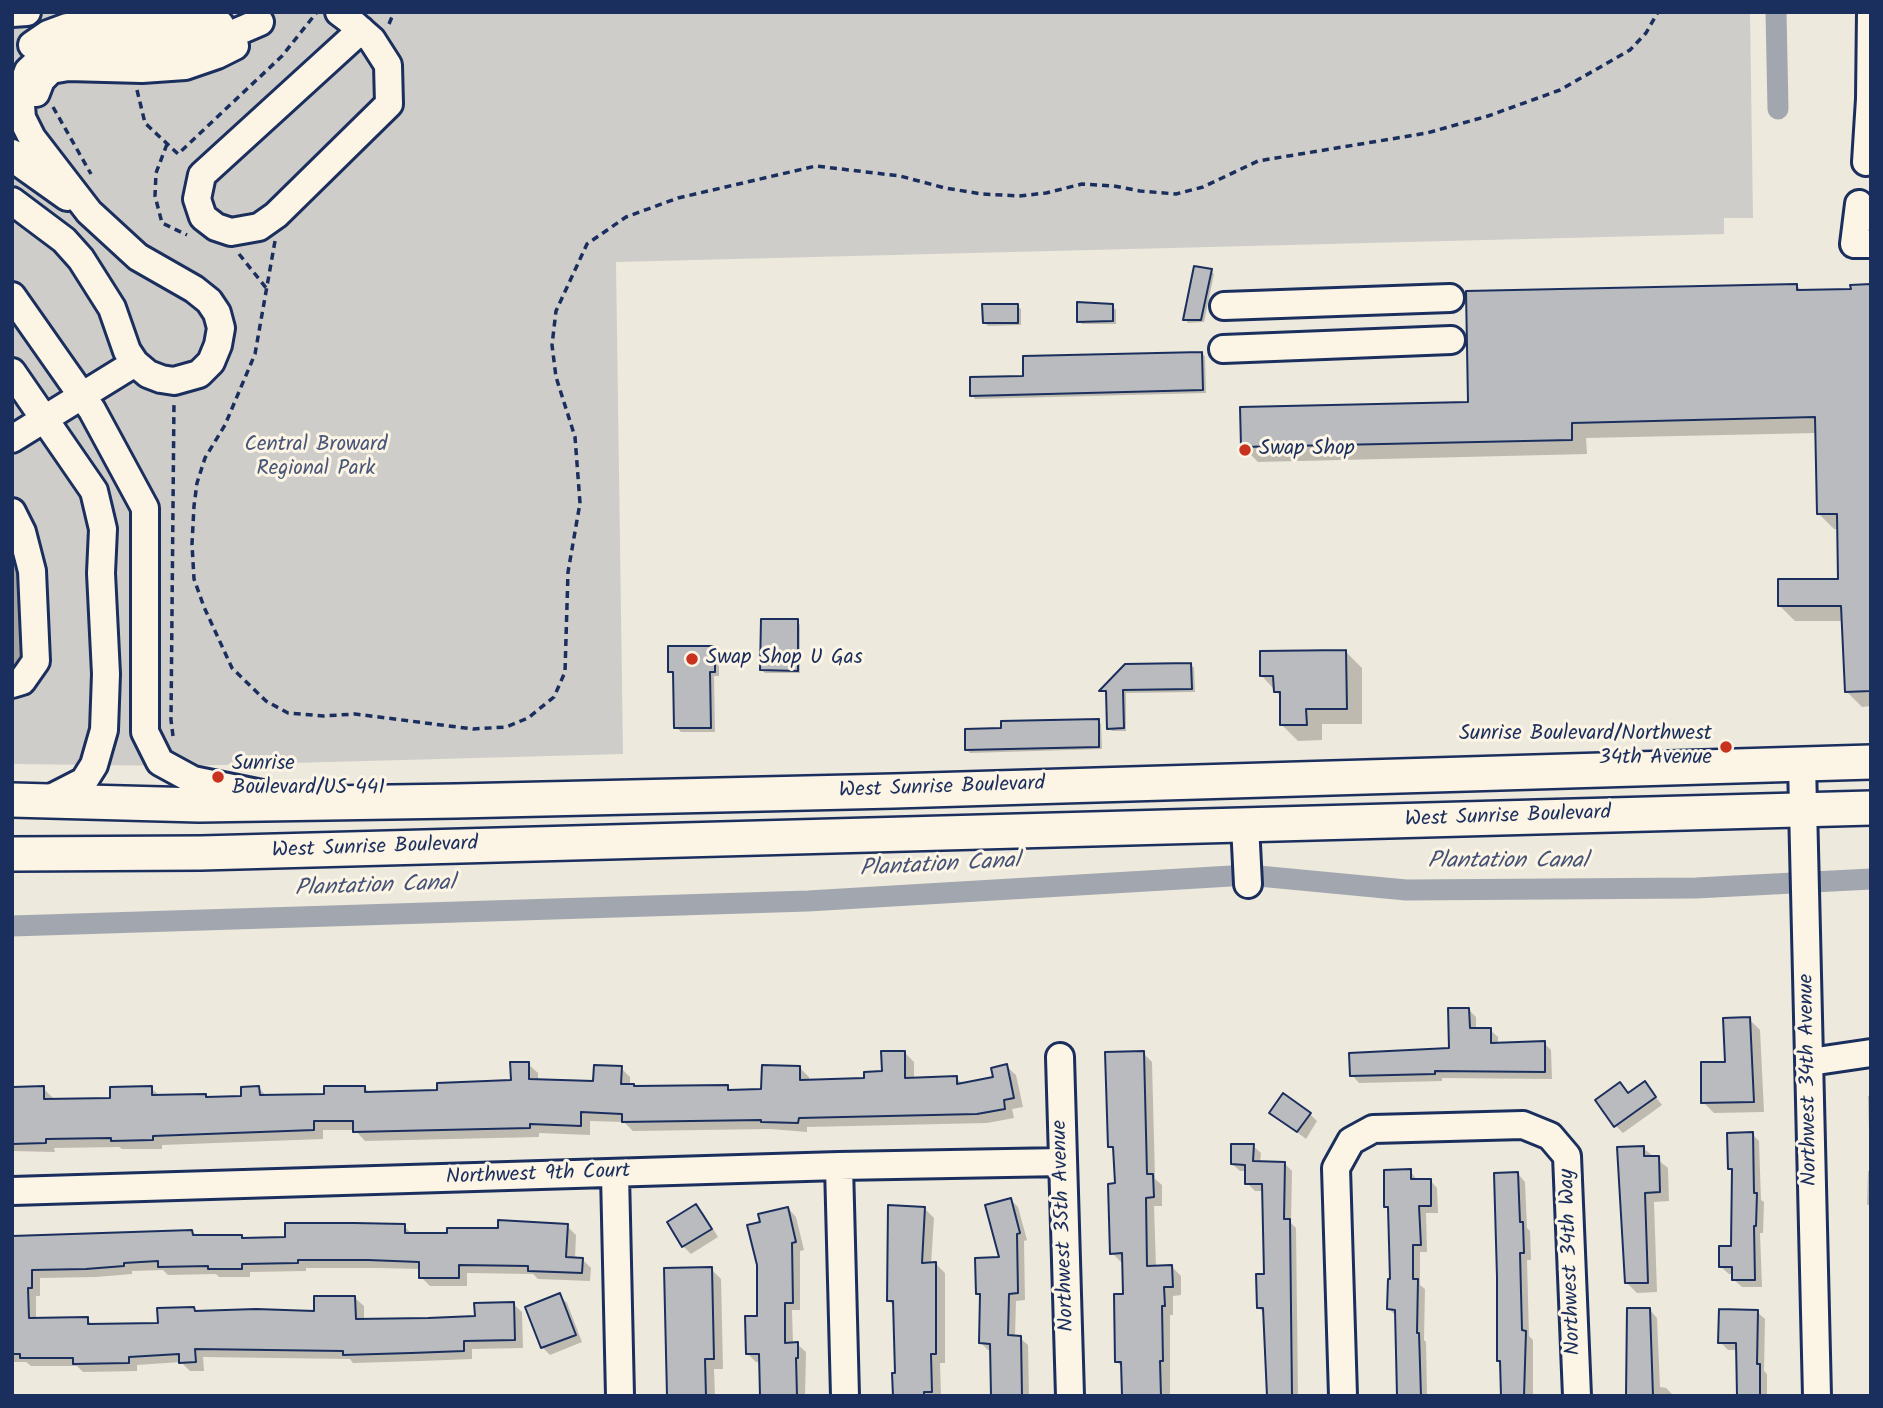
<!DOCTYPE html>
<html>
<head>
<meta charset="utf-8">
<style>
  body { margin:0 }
  #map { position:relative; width:1883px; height:1408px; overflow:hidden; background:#eee9dd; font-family:Kalam,sans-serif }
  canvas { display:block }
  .frame { position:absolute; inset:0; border:14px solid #1b2f5e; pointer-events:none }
</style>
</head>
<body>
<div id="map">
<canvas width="1883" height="1408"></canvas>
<div class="frame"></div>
</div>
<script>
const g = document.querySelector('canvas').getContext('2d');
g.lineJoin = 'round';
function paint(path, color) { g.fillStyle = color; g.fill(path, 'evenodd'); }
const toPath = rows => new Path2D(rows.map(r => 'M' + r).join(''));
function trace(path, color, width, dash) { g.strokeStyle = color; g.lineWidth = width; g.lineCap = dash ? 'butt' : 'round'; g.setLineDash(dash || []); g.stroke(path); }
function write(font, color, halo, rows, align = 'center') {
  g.font = font + ' Kalam,sans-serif'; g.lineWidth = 6; g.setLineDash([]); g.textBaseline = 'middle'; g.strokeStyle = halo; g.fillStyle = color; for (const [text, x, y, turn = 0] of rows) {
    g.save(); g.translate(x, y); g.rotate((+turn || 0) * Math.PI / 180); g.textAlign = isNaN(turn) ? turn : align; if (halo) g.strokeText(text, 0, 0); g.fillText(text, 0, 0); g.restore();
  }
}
const green = toPath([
  [12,12,1750,12,1753,218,1724,218,1724,234,616,262,623,754,182,766,12,764]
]);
const shadow = toPath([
  [1211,271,1214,274,1204,322,1188,323,1185,319],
  [1796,285,1803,292,1852,291,1871,286,1871,706,1862,707,1846,691,1843,621,1795,621,1780,606,1840,581,1839,529,1834,529,1819,514,1817,433,1586,438,1587,454,1258,462,1242,446,1470,403],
  [1017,306,1021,309,1021,325,988,326,984,322],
  [1112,306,1116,310,1116,324,1082,324,1079,321],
  [1202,353,1205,357,1206,393,975,399,972,395,1025,378],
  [12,564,29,580,35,673,12,676],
  [797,621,800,625,800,673,765,673,762,670],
  [714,647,719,652,719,676,714,676,715,732,681,732,676,727,675,676,670,671],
  [1346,652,1362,668,1362,724,1322,724,1322,740,1298,741,1282,725,1281,697,1262,676],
  [1191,665,1194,668,1195,692,1126,693,1126,731,1112,731,1109,728,1108,693,1101,691],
  [1098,721,1101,724,1102,749,970,753,967,750],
  [1469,1010,1476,1017,1476,1030,1490,1030,1498,1037,1498,1044,1544,1043,1551,1050,1552,1079,1442,1078,1442,1081,1359,1083,1352,1075,1451,1050],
  [1749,1019,1760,1030,1764,1112,1714,1113,1703,1102,1727,1064],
  [904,1052,914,1062,914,1079,956,1078,964,1085,995,1079,1006,1066,1016,1075,1023,1107,1012,1109,1014,1118,987,1123,807,1127,807,1132,770,1129,633,1131,624,1122,590,1121,590,1135,539,1133,539,1137,365,1141,355,1130,323,1130,323,1139,162,1145,162,1149,122,1149,119,1147,54,1148,55,1152,12,1151,12,1112,16,1112,43,1088,53,1098,53,1101,112,1100,151,1088,160,1096,208,1099,243,1098,259,1088,267,1097,326,1096,364,1087,370,1093,439,1092,512,1081,528,1064,538,1073,538,1081,595,1082,621,1068,630,1077,630,1086,636,1088,727,1087,732,1092,763,1091,799,1067,809,1077,809,1081,866,1080,883,1073],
  [1143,1053,1152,1062,1155,1179,1162,1185,1162,1206,1154,1206,1156,1267,1172,1267,1181,1276,1181,1295,1173,1296,1173,1315,1170,1315,1170,1396,1124,1396,1123,1368,1117,1362,1125,1296,1124,1262,1121,1262,1112,1253,1117,1185,1115,1151,1110,1146],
  [1645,1084,1662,1105,1623,1133,1615,1125,1620,1085,1629,1094],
  [1868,1096,1871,1096,1871,1135,1869,1132],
  [1272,1113,1310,1114,1317,1121,1306,1139],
  [1752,1134,1759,1141,1761,1200,1764,1202,1763,1233,1760,1233,1762,1287,1742,1287,1734,1280,1734,1274,1729,1274,1721,1267,1733,1248,1733,1172,1730,1168],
  [1253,1146,1261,1153,1260,1163,1284,1163,1292,1171,1291,1223,1296,1228,1298,1396,1262,1396,1262,1394,1268,1394,1265,1314,1258,1307,1266,1275,1264,1191,1255,1191,1247,1183,1247,1171,1240,1171,1232,1164],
  [1643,1148,1668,1168,1669,1201,1654,1202,1657,1292,1637,1293,1627,1283],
  [1410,1171,1418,1181,1430,1180,1437,1188,1438,1213,1426,1213,1427,1252,1420,1252,1420,1285,1425,1289,1424,1340,1426,1342,1427,1396,1396,1396,1396,1388,1399,1388,1397,1317,1389,1309,1392,1281,1390,1210,1386,1206],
  [1868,1171,1871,1171,1871,1207,1867,1204],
  [1518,1174,1525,1182,1527,1228,1530,1231,1531,1260,1527,1260,1529,1336,1533,1340,1533,1396,1503,1396,1502,1364,1498,1360],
  [1011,1200,1018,1207,1027,1240,1024,1241,1025,1300,1016,1301,1015,1337,1020,1338,1028,1345,1029,1396,993,1396,992,1350,988,1350,981,1343,982,1297,978,1293,1002,1259],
  [696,1206,704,1214,718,1237,691,1254,683,1246],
  [788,1208,796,1217,804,1250,800,1251,800,1310,792,1310,793,1344,797,1344,806,1352,805,1396,761,1396,760,1362,756,1362,747,1353,759,1318,762,1223],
  [924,1208,934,1218,931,1264,936,1264,945,1273,945,1363,940,1363,941,1396,894,1396,897,1375,895,1307,889,1301],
  [404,1226,413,1235,449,1235,567,1226,576,1235,575,1259,582,1259,591,1268,590,1281,538,1279,533,1274,467,1273,467,1286,430,1286,421,1277,421,1269,378,1268,306,1268,306,1271,250,1272,250,1277,219,1277,216,1274,168,1275,163,1270,132,1271,132,1274,96,1277,40,1278,40,1296,36,1296,36,1320,87,1319,94,1326,159,1325,194,1309,197,1312,316,1313,355,1298,364,1306,364,1321,476,1317,513,1304,522,1312,523,1348,472,1349,472,1359,421,1361,353,1363,350,1359,203,1357,204,1371,190,1371,181,1362,137,1365,137,1371,83,1372,77,1366,31,1366,26,1362,12,1362,12,1238,192,1231,197,1236,242,1237,244,1239,287,1239],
  [711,1269,721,1279,723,1369,714,1369,715,1396,669,1396],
  [559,1295,567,1303,582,1342,550,1355,542,1347],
  [1650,1310,1657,1318,1660,1387,1666,1388,1674,1396,1628,1396],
  [1757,1312,1765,1319,1764,1371,1767,1374,1767,1396,1739,1396,1738,1350,1728,1350,1720,1342]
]);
const canal = toPath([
  [1776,12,1778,109],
  [12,926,808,901,1248,875,1406,890,1696,888,1871,879]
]);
const building = toPath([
  [1194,266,1212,269,1201,320,1183,320,1194,266],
  [1797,284,1797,290,1851,289,1850,285,1871,284,1871,691,1845,692,1841,606,1778,606,1778,579,1838,579,1837,514,1817,514,1815,417,1572,423,1572,440,1241,447,1240,407,1468,402,1466,291,1797,284],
  [1077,302,1113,304,1113,321,1077,322,1077,302],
  [982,304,1018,304,1018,323,983,323,982,304],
  [1202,352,1203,390,970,396,970,377,1023,376,1023,356,1202,352],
  [761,619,798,619,798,671,760,670,761,619],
  [668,646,715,646,715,672,710,672,711,728,674,728,673,672,668,672,668,646],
  [1346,650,1347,709,1306,709,1307,725,1280,725,1280,692,1274,692,1273,676,1260,676,1260,651,1346,650],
  [1191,663,1192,689,1123,690,1124,728,1107,729,1106,691,1099,691,1125,664,1191,663],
  [1099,719,1099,747,965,750,965,729,1001,728,1001,721,1099,719],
  [1448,1008,1469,1008,1470,1028,1491,1028,1491,1043,1545,1041,1545,1072,1435,1071,1435,1074,1350,1076,1349,1053,1449,1048,1448,1008],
  [1750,1017,1754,1102,1701,1103,1701,1062,1725,1062,1723,1018,1750,1017],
  [881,1051,905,1051,905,1078,957,1076,957,1084,993,1077,991,1068,1007,1064,1014,1098,1004,1100,1005,1109,977,1114,799,1118,798,1123,761,1122,761,1120,622,1122,622,1114,581,1112,581,1126,530,1124,530,1128,353,1132,353,1121,314,1121,314,1130,153,1136,153,1140,111,1141,111,1138,46,1139,46,1143,12,1144,13,1087,44,1086,44,1099,110,1098,110,1087,152,1086,152,1095,206,1094,206,1097,241,1096,241,1087,259,1086,260,1095,324,1094,324,1086,365,1086,365,1092,437,1090,437,1083,511,1080,510,1062,529,1062,529,1079,593,1081,594,1065,622,1066,621,1084,634,1084,634,1086,728,1085,728,1090,761,1089,762,1065,800,1066,800,1080,864,1078,864,1072,882,1071,881,1051],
  [1144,1051,1147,1174,1153,1174,1154,1197,1146,1198,1147,1266,1172,1265,1173,1287,1164,1287,1165,1306,1162,1306,1163,1361,1160,1361,1161,1396,1122,1396,1121,1362,1115,1362,1114,1294,1123,1294,1122,1253,1110,1254,1108,1184,1115,1183,1113,1147,1108,1147,1105,1052,1144,1051],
  [1645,1081,1656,1097,1614,1127,1595,1100,1620,1082,1628,1093,1645,1081],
  [1283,1093,1311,1113,1297,1132,1269,1113,1283,1093],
  [1753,1132,1754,1193,1757,1193,1756,1226,1754,1226,1755,1280,1732,1280,1732,1267,1719,1267,1719,1246,1731,1246,1732,1169,1728,1169,1727,1133,1753,1132],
  [1231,1144,1254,1144,1253,1161,1285,1162,1284,1219,1290,1219,1292,1396,1267,1396,1263,1308,1257,1308,1256,1274,1264,1274,1262,1184,1245,1184,1245,1165,1231,1164,1231,1144],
  [1644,1146,1644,1156,1659,1156,1660,1192,1645,1193,1648,1283,1625,1283,1617,1147,1644,1146],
  [1411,1169,1411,1179,1431,1179,1431,1206,1419,1206,1421,1245,1413,1245,1413,1279,1418,1279,1417,1333,1419,1333,1421,1396,1397,1396,1395,1310,1387,1309,1388,1279,1390,1279,1388,1207,1384,1207,1384,1170,1411,1169],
  [1518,1172,1520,1222,1523,1222,1524,1253,1520,1253,1522,1330,1526,1331,1524,1396,1501,1396,1500,1361,1497,1361,1497,1277,1494,1173,1518,1172],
  [1011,1198,1020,1233,1017,1234,1018,1293,1009,1294,1008,1335,1021,1336,1022,1396,991,1396,990,1344,979,1343,980,1294,976,1294,975,1258,999,1257,985,1205,1011,1198],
  [696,1204,712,1229,682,1247,667,1222,696,1204],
  [888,1205,925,1207,922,1263,936,1262,936,1354,931,1354,932,1392,924,1392,924,1396,893,1396,892,1373,895,1373,893,1301,887,1301,888,1205],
  [788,1207,796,1242,792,1243,793,1303,785,1303,785,1343,798,1342,798,1358,796,1358,797,1396,760,1396,759,1354,746,1354,745,1316,757,1316,757,1265,747,1225,760,1222,758,1214,788,1207],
  [498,1220,568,1224,566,1257,583,1258,582,1273,528,1271,528,1266,459,1265,459,1278,419,1278,419,1262,368,1260,298,1260,298,1263,242,1264,242,1269,208,1269,208,1266,158,1267,158,1261,124,1263,124,1266,86,1269,32,1270,32,1288,28,1288,29,1318,88,1317,88,1324,158,1323,157,1308,194,1307,195,1311,256,1309,314,1311,314,1296,355,1296,356,1319,428,1318,475,1316,474,1303,514,1302,515,1340,464,1341,464,1351,411,1353,343,1355,343,1351,195,1349,196,1362,179,1363,179,1354,129,1357,129,1363,73,1364,73,1358,20,1358,20,1354,12,1354,12,1236,192,1230,193,1235,242,1235,242,1238,285,1237,285,1223,354,1223,405,1224,405,1233,447,1233,447,1228,498,1228,498,1220],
  [712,1267,714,1359,705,1359,706,1396,667,1396,664,1268,712,1267],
  [560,1293,576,1335,541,1348,525,1307,560,1293],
  [1627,1308,1650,1308,1653,1396,1626,1396,1627,1308],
  [1719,1309,1758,1310,1757,1364,1760,1364,1760,1396,1737,1396,1736,1343,1718,1343,1719,1309]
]);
const path = toPath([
  [389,24,394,12],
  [137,90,145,123,178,154,282,56,317,12],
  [53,107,91,174],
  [167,144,156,173,155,196,162,223,187,235],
  [275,241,255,354,225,425,205,458,197,483,194,506,192,544,194,579,204,607,232,668,266,701,288,713,323,716,355,714,473,729,506,727,528,718,554,697,565,672,568,572,580,503,575,437,556,377,552,345,556,311,587,244,626,217,678,198,816,166,900,176,945,188,982,194,1019,196,1046,193,1082,184,1114,186,1140,191,1176,194,1203,187,1258,161,1427,133,1488,116,1560,90,1630,50,1646,33,1658,12],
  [239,254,267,289],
  [173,736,171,720,174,401]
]);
const minor = toPath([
  [339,12,347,18,372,40,388,65,389,104,276,215,259,227,231,232,216,227,203,217,197,199,202,175,361,30],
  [12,13,27,12],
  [32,45,48,34,67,27,220,24],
  [36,93,41,80,51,70,68,67,142,69,185,66,217,55,235,46],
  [12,153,22,165,67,197],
  [1866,162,1870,99,1871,12],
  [12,201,64,240,81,259,112,308,127,351,135,363,148,374,161,379,174,381,199,374,211,362,218,345,221,328,217,313,209,301,194,289,138,257,89,212,32,138,22,118,20,93,28,71,45,55,57,48,190,44,225,37,260,22],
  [1859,204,1854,244,1871,244],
  [12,296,92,410,145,508,145,732,160,762,193,780,267,795],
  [1224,306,1450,298],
  [1223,349,1451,340],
  [12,372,94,491,103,529,101,573,106,674,104,730,94,765,84,781,45,801],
  [12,439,135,363],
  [12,512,22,532,32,571,36,661,22,681,12,684],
  [1802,764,1817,1396],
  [1245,825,1248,884],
  [1060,1057,1070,1396],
  [1810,1062,1871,1053],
  [839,1166,845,1396],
  [615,1174,620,1396],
  [12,1191,839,1166,1063,1162],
  [1343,1396,1336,1168,1351,1141,1373,1129,1523,1125,1550,1136,1567,1156,1577,1396]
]);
const major = toPath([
  [12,800,199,805,456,801,894,791,1871,762],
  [12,854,201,853,1871,808]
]);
const markers = [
  [1245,450,7,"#c8321e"],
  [692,659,7,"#c8321e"],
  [1726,747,7,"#c8321e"],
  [218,777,7,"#c8321e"]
];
const parkNames = [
  ["Central Broward",316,446],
  ["Regional Park",316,470]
];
const poiNames = [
  ["Swap Shop",1259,450],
  ["Swap Shop U Gas",706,659],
  ["Sunrise Boulevard/Northwest",1712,735,"right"],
  ["34th Avenue",1712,759,"right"],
  ["Sunrise",232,765],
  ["Boulevard/US 441",232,789]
];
const streetNames = [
  ["West Sunrise Boulevard",942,789,-2],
  ["West Sunrise Boulevard",1508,818,-2],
  ["West Sunrise Boulevard",375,849,-2],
  ["Northwest 34th Avenue",1810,1080,-91],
  ["Northwest 9th Court",538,1176,-2],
  ["Northwest 35th Avenue",1065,1226,-92],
  ["Northwest 34th Way",1572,1262,-92]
];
const waterNames = [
  ["Plantation Canal",1508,863],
  ["Plantation Canal",940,867,-3],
  ["Plantation Canal",375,888,-2]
];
paint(green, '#cfcdca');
paint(shadow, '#0003');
trace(canal, '#a2a7af', 21);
paint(building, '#babbbe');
trace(building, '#1b2f5e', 2);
trace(minor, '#1b2f5e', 32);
trace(major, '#1b2f5e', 38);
trace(path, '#1b2f5e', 3.5, [7, 5]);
trace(minor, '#fcf5e5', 26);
trace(major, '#fcf5e5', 33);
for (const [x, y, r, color] of markers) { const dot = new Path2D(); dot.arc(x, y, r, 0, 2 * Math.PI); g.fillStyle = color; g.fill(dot); trace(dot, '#fcf5e5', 2.5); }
write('21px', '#485679', '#fcf5e5', parkNames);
write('21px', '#1b2f5e', '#fcf5e5', poiNames, 'left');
write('21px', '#1b2f5e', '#fcf5e5', streetNames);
write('italic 23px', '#445376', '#fcf5e5', waterNames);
</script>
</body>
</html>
